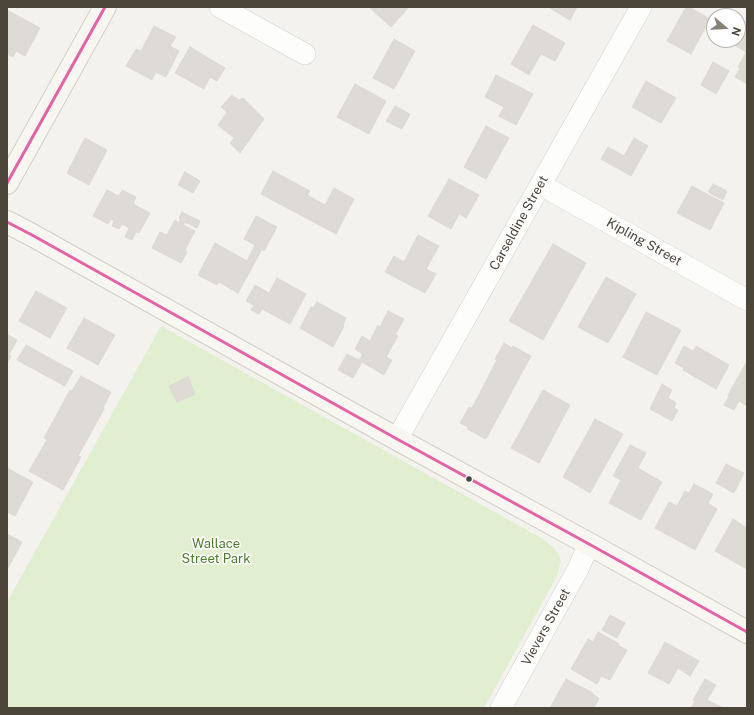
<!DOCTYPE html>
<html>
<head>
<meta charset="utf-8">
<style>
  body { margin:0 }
  #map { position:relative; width:754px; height:715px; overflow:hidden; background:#f4f2ee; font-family:"Public Sans",sans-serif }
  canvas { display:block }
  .frame { position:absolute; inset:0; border:8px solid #4b4439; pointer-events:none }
  .north { position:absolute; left:706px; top:8px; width:40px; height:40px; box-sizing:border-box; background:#fff; border:1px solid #b7b4b0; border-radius:50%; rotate:109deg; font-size:11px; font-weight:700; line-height:16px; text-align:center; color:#4b4439 }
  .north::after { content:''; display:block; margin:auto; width:14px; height:18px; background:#868178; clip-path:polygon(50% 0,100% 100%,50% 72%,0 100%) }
</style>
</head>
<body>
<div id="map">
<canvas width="754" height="715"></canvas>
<div class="frame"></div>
<div class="north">N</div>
</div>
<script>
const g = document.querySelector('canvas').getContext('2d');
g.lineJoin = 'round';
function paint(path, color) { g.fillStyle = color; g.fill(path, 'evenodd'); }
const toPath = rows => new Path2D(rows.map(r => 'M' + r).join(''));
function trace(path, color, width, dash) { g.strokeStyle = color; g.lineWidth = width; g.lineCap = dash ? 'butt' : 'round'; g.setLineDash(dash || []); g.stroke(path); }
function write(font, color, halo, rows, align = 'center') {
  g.font = font + ' "Public Sans",sans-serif'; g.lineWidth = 3; g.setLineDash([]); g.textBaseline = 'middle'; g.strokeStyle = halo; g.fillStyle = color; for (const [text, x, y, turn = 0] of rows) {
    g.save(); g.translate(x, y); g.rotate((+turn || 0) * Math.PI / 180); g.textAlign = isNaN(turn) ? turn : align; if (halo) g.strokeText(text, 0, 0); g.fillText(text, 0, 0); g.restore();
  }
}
const green = toPath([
  [161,326,543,539,554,548,558,554,561,561,557,576,484,708,7,708,7,602]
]);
const building = toPath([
  [369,7,409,7,391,27,369,7],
  [548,7,577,7,570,20,548,7],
  [686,7,689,7,710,19,691,54,667,41,686,7],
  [7,10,40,28,25,56,16,51,13,57,7,54,7,10],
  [743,21,747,23,747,84,735,77,740,68,738,67,746,52,731,43,733,40,738,40,738,30,743,21],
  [533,25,565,43,555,61,541,54,529,75,511,64,533,25],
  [154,26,176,37,170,46,179,51,166,77,156,72,152,80,126,66,136,49,141,51,154,26],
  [394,39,415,51,394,89,373,78,394,39],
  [190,47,225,68,217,81,210,77,204,89,175,73,190,47],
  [713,62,729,71,716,94,701,85,713,62],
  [496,75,533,94,516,125,499,116,504,107,485,97,496,75],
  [646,81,676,98,661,123,632,107,646,81],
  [355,84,386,101,369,134,337,117,355,84],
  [232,95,239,100,243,98,264,119,240,153,230,143,234,138,218,125,227,112,221,107,232,95],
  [395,106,410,114,402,129,386,121,395,106],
  [486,126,509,138,486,179,464,167,486,126],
  [85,138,107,150,89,185,67,173,85,138],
  [634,138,648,146,631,176,601,159,608,147,624,156,634,138],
  [273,171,310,191,307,195,325,205,334,188,354,199,336,234,261,194,273,171],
  [185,172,200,181,193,193,178,185,185,172],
  [449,179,479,195,466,218,459,214,451,229,428,216,449,179],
  [713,184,727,191,723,200,708,192,713,184],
  [692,186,724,203,710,230,677,213,692,186],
  [107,190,119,196,122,190,136,197,133,204,150,213,139,233,136,232,132,240,125,237,129,228,122,224,119,229,112,226,114,221,111,219,108,224,93,216,107,190],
  [182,212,200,221,197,228,185,222,183,225,195,231,185,250,187,252,181,263,152,248,160,232,167,235,175,220,179,223,180,219,179,218,182,212],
  [256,216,277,227,264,251,262,249,238,293,219,282,217,285,198,275,215,243,247,261,255,245,244,239,256,216],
  [418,235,439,246,426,269,436,274,425,293,385,272,394,256,404,262,418,235],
  [553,244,586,263,543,340,509,321,553,244],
  [606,277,636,294,608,343,578,327,606,277],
  [277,278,306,294,290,324,262,309,259,314,251,310,254,305,246,301,255,285,269,293,277,278],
  [36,291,67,308,50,338,19,321,36,291],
  [317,302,346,318,343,325,344,326,333,347,300,328,311,307,313,308,317,302],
  [388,311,404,319,395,335,398,336,386,357,392,360,384,375,362,362,353,378,338,370,347,354,359,360,363,354,355,349,362,336,370,341,378,325,380,327,388,311],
  [646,312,681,330,657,375,623,357,646,312],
  [84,318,115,335,98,365,67,348,84,318],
  [7,334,17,340,9,355,11,356,7,364,7,334],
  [504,343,512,348,513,346,531,356,486,439,467,429,468,427,460,423,469,407,472,408,497,360,495,359,504,343],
  [26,345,73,371,65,386,17,360,26,345],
  [684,346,693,351,696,346,729,365,716,389,683,370,684,368,675,363,684,346],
  [747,361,747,406,739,401,734,410,724,405,729,396,728,395,747,361],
  [81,376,111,392,103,408,104,409,78,456,81,457,63,490,29,471,47,440,44,438,70,390,72,391,81,376],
  [188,377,195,394,177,402,169,386,188,377],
  [662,384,672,390,668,398,676,403,674,408,678,410,672,421,650,409,662,384],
  [543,390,570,405,539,463,511,448,543,390],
  [595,419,623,434,590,493,563,477,595,419],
  [630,445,646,453,638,468,662,482,641,520,609,503,621,480,613,476,630,445],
  [726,464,744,473,734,493,716,483,726,464],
  [7,468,33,482,15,516,7,512,7,468],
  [694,484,713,494,708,503,717,509,695,550,655,528,669,502,677,506,685,491,689,493,694,484],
  [733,519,747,528,747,569,715,551,733,519],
  [7,534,22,542,7,570,7,534],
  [610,615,625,623,617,638,602,630,610,615],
  [598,632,619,644,618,645,627,650,610,680,601,676,597,684,571,669,588,639,593,642,598,632],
  [665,642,699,661,690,676,678,668,669,684,648,673,665,642],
  [566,679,593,693,592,694,599,698,594,708,550,708,566,679],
  [705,679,716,685,707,700,723,708,691,708,695,701,693,700,705,679]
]);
const street = toPath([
  [220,7,305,54],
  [541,185,747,300],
  [397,439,641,7],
  [501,708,578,569,589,544]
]);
const secondary = toPath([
  [7,183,105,7],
  [7,222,32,235,397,439,589,544,747,632]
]);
const bus1 = toPath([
  [7,183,105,7],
  [7,222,32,235,397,439,589,544,747,632]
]);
const markers = [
  [469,479,3.5,"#4b4439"]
];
const streetNames = [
  ["Carseldine Street",519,223,-61],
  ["Kipling Street",644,242,29],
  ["Vievers Street",546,627,-61]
];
const parkNames = [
  ["Wallace",216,544],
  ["Street Park",216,559]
];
paint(green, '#e1eecf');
paint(building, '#dedbd6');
trace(building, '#dcd9d4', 1);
trace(street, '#d2d0cb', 22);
trace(secondary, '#d3cfc5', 24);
trace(street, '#fdfdfc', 21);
trace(secondary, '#f7f6f1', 22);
trace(bus1, '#e463a4', 3);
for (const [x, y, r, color] of markers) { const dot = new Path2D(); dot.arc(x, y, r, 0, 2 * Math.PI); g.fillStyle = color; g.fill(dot); trace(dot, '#fff', 1.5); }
write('13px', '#4b4439', '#fff', streetNames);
write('13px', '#4a7f2a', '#fff', parkNames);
</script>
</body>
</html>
